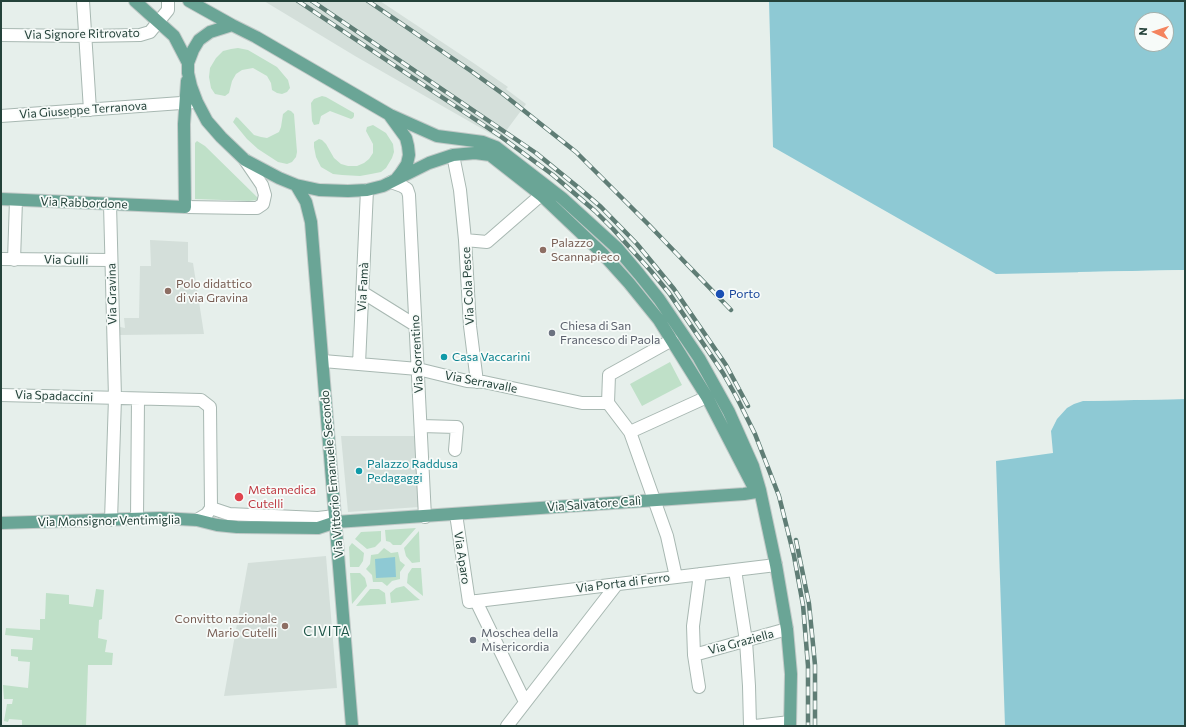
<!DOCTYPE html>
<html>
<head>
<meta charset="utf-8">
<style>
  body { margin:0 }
  #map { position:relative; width:1186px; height:727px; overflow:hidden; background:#e6efeb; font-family:Commissioner,sans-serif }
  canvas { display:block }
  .frame { position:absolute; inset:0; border:2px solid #24423a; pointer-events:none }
  .north { position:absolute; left:1134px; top:12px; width:40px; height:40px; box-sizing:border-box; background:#f7fbf9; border:1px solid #a3b1ad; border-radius:50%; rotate:273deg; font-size:11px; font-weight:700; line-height:16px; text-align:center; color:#24423a }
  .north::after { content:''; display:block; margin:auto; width:14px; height:18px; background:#f4845f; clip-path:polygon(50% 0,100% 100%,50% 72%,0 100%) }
</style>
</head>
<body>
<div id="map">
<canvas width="1186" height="727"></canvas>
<div class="frame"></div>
<div class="north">N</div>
</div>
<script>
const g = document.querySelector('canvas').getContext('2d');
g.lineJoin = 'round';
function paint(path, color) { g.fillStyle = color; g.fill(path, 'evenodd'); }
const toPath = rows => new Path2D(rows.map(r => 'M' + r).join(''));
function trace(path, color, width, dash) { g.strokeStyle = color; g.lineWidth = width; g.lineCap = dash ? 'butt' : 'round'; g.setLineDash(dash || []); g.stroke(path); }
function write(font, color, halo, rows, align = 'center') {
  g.font = font + ' Commissioner,sans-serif'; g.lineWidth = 3.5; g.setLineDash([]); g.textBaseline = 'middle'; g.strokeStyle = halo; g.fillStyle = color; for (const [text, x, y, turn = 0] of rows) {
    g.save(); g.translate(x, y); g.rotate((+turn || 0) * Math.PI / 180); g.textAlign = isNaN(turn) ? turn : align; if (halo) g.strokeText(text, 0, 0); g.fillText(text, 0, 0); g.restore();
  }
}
const built = toPath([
  [264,1,380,1,475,64,508,87,506,89,526,104,500,139,355,56],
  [150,240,188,242,188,262,193,263,204,334,120,335,120,327,125,328,124,318,139,318,140,266,151,266],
  [341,436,415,436,419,507,348,512],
  [326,556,337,688,224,696,248,563]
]);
const green = toPath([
  [238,48,248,50,277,67,288,80,290,88,287,92,282,94,277,93,272,90,271,83,267,76,253,68,242,70,236,74,232,81,229,93,225,96,215,94,211,88,209,77,210,68,216,58,223,51,231,49],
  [322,96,326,97,354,113,354,116,353,118,351,119,330,111,321,116,319,124,314,125,312,121,311,103,314,99],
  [288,110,291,111,294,114,297,152,296,157,292,162,287,164,278,162,258,149,247,139,233,122,236,117,238,118,254,135,261,137,267,138,279,132,281,127,283,114],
  [373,125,386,133,393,144,394,152,392,158,386,168,381,172,371,174,360,176,342,175,333,174,321,167,316,157,314,147,314,142,319,139,322,140,326,144,334,158,341,164,348,166,357,166,364,163,369,159,373,153,373,144,366,131,367,127],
  [197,141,205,146,258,198,257,200,249,201,195,199,195,143],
  [670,362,682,385,642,406,630,384],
  [416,528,401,545,393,545,390,542,386,541,385,530],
  [381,531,381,541,375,547,367,549,355,539,361,532],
  [419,531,420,562,412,563,406,556,404,548],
  [352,543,364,553,363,561,359,567,350,567,349,547],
  [384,548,391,553,398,552,400,561,405,565,400,572,400,579,392,581,387,586,382,582,373,582,372,575,366,569,370,564,371,555,378,554],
  [412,568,421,568,423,596,407,583,408,574],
  [350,573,360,573,365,578,367,586,352,604],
  [404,586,415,596,420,600,391,603,390,593,396,588],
  [96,589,104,590,102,619,99,620,98,638,107,640,105,652,113,653,112,665,88,665,86,726,22,726,22,720,9,719,8,722,4,721,7,704,12,704,13,699,4,699,3,685,28,688,30,662,18,661,18,657,11,656,11,649,32,650,33,638,5,635,6,628,40,630,40,619,45,619,46,593,69,595,69,604,93,607],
  [370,589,379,589,385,593,386,604,356,606]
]);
const water = toPath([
  [769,1,1185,1,1185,270,996,274,773,147],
  [1142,20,1166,20,1166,44,1142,44],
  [1185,399,1185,726,1005,726,996,461,1053,453,1051,431,1057,419,1067,408,1074,404,1083,401],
  [395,557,396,577,376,578,375,559]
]);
const pier = toPath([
  [1185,270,1185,272,1078,274,1078,272],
  [1185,397,1185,399,1083,401,1083,399]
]);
const minor = toPath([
  [83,1,90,110],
  [1,35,85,36,140,35,150,32,168,10,168,1],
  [1,116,195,102],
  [453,155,460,190,465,240,470,326,477,382],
  [391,182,402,186,407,189,409,195,425,517],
  [110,204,115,398,111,520],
  [185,207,248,208,257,208,263,204,265,195,262,185,245,160],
  [465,240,487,242,541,195],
  [1,259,111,260],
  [14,260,16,200],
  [362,292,415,325],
  [672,340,609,375,608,403,630,432,707,397],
  [323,361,418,369,467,381,484,382,582,403,608,403],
  [359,364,367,190],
  [1,395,201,400,210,407,211,508,207,514,197,520],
  [421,426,457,427,455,450],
  [630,432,667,536,676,577],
  [211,508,229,514,318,518,335,516],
  [456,514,469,602,776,565],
  [137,519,138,399],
  [735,570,746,641,749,686,750,726],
  [476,601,525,702],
  [694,655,787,629],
  [699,687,694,655,693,626,700,574],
  [507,726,617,584],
  [755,726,790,722]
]);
const major = toPath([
  [135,1,174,36,188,63],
  [189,1,232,25,256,37,390,115,437,136,483,142,496,147,562,198,617,248,639,274,659,299,699,358,729,412,753,466,760,490,776,565,787,629,791,674,790,726],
  [232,25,210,32,199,40,193,50,188,63,188,73,191,86,197,102,207,121,221,137,245,160,279,178,296,185,319,190,348,191,367,190,383,186,429,163,453,155,475,153,490,155,541,195,602,253,629,283,659,320,707,397,754,488],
  [390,116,406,138,408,146,409,155,407,164,401,173,397,178],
  [296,185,306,202,311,222,352,726],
  [1,199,185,207,184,124,187,81],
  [1,523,161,518,197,520,217,525,237,527,318,528,336,522,744,494,756,492]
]);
const rail = toPath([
  [298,1,500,136,553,175,595,211,613,229,651,271,669,293,723,373,736,396,755,434,779,496,794,556,803,605,808,666,808,726],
  [312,1,536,153,579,188,601,207,637,244,674,289,726,365,748,406],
  [368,1,471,71,503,94,576,152,649,225,731,310],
  [796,540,809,604,813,644,815,665,815,726]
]);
const markers = [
  [543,250,4,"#8d6e63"],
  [168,291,4,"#8d6e63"],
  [720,294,5,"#1a4fb4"],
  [552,333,4,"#6b7280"],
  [444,357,4,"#0f9aa8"],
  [359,471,4,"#0f9aa8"],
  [239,497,5,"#e0444e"],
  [285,626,4,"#8d6e63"],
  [473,640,4,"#6b7280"]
];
const streetNames = [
  ["Via Signore Ritrovato",82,34,-1],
  ["Via Giuseppe Terranova",83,110,-4],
  ["Via Rabbordone",84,203,2],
  ["Via Gulli",66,260,1],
  ["Via Cola Pesce",468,286,-93],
  ["Via Famà",363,287,-87],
  ["Via Gravina",112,294,-91],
  ["Via Sorrentino",417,354,-93],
  ["Via Serravalle",481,382,11],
  ["Via Spadaccini",54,396,2],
  ["Via Vittorio Emanuele Secondo",332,474,-95],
  ["Via Salvatore Calì",594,504,-4],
  ["Via Monsignor Ventimiglia",109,521,-1],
  ["Via Aparo",462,558,81],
  ["Via Porta di Ferro",623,583,-7],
  ["Via Graziella",741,642,-15]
];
const educationNames = [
  ["Palazzo",551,243],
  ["Scannapieco",551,257],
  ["Polo didattico",176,284],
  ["di via Gravina",176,298],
  ["Convitto nazionale",277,619,"right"],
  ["Mario Cutelli",277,633,"right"]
];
const transitNames = [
  ["Porto",729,294]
];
const worshipNames = [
  ["Chiesa di San",560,326],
  ["Francesco di Paola",560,340],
  ["Moschea della",481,633],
  ["Misericordia",481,647]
];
const cultureNames = [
  ["Casa Vaccarini",452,357],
  ["Palazzo Raddusa",367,464],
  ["Pedagaggi",367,478]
];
const healthNames = [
  ["Metamedica",248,490],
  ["Cutelli",248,504]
];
const neighbourhoodNames = [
  ["CIVITA",327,632]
];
paint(built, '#d4dfda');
paint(green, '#bfe0c8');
paint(water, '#8ec9d4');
paint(pier, '#e6efeb');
trace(minor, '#a8b8b2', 14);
trace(major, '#c2cac8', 14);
trace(minor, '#fff', 12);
trace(major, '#6aa596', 12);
trace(rail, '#5f7d75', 4.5);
trace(rail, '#f7fbf9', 3, [9]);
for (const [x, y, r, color] of markers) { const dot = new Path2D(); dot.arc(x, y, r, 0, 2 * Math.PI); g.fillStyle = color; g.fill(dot); trace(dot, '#f7fbf9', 1.5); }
write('12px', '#24423a', '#f7fbf9', streetNames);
write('12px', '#785e54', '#f7fbf9', educationNames, 'left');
write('12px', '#164399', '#f7fbf9', transitNames, 'left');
write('12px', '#5b616d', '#f7fbf9', worshipNames, 'left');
write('12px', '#0d838f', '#f7fbf9', cultureNames, 'left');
write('12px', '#be3a42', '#f7fbf9', healthNames, 'left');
g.letterSpacing = '1px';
write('13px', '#1f5548', '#f7fbf9', neighbourhoodNames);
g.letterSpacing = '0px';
</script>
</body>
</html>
